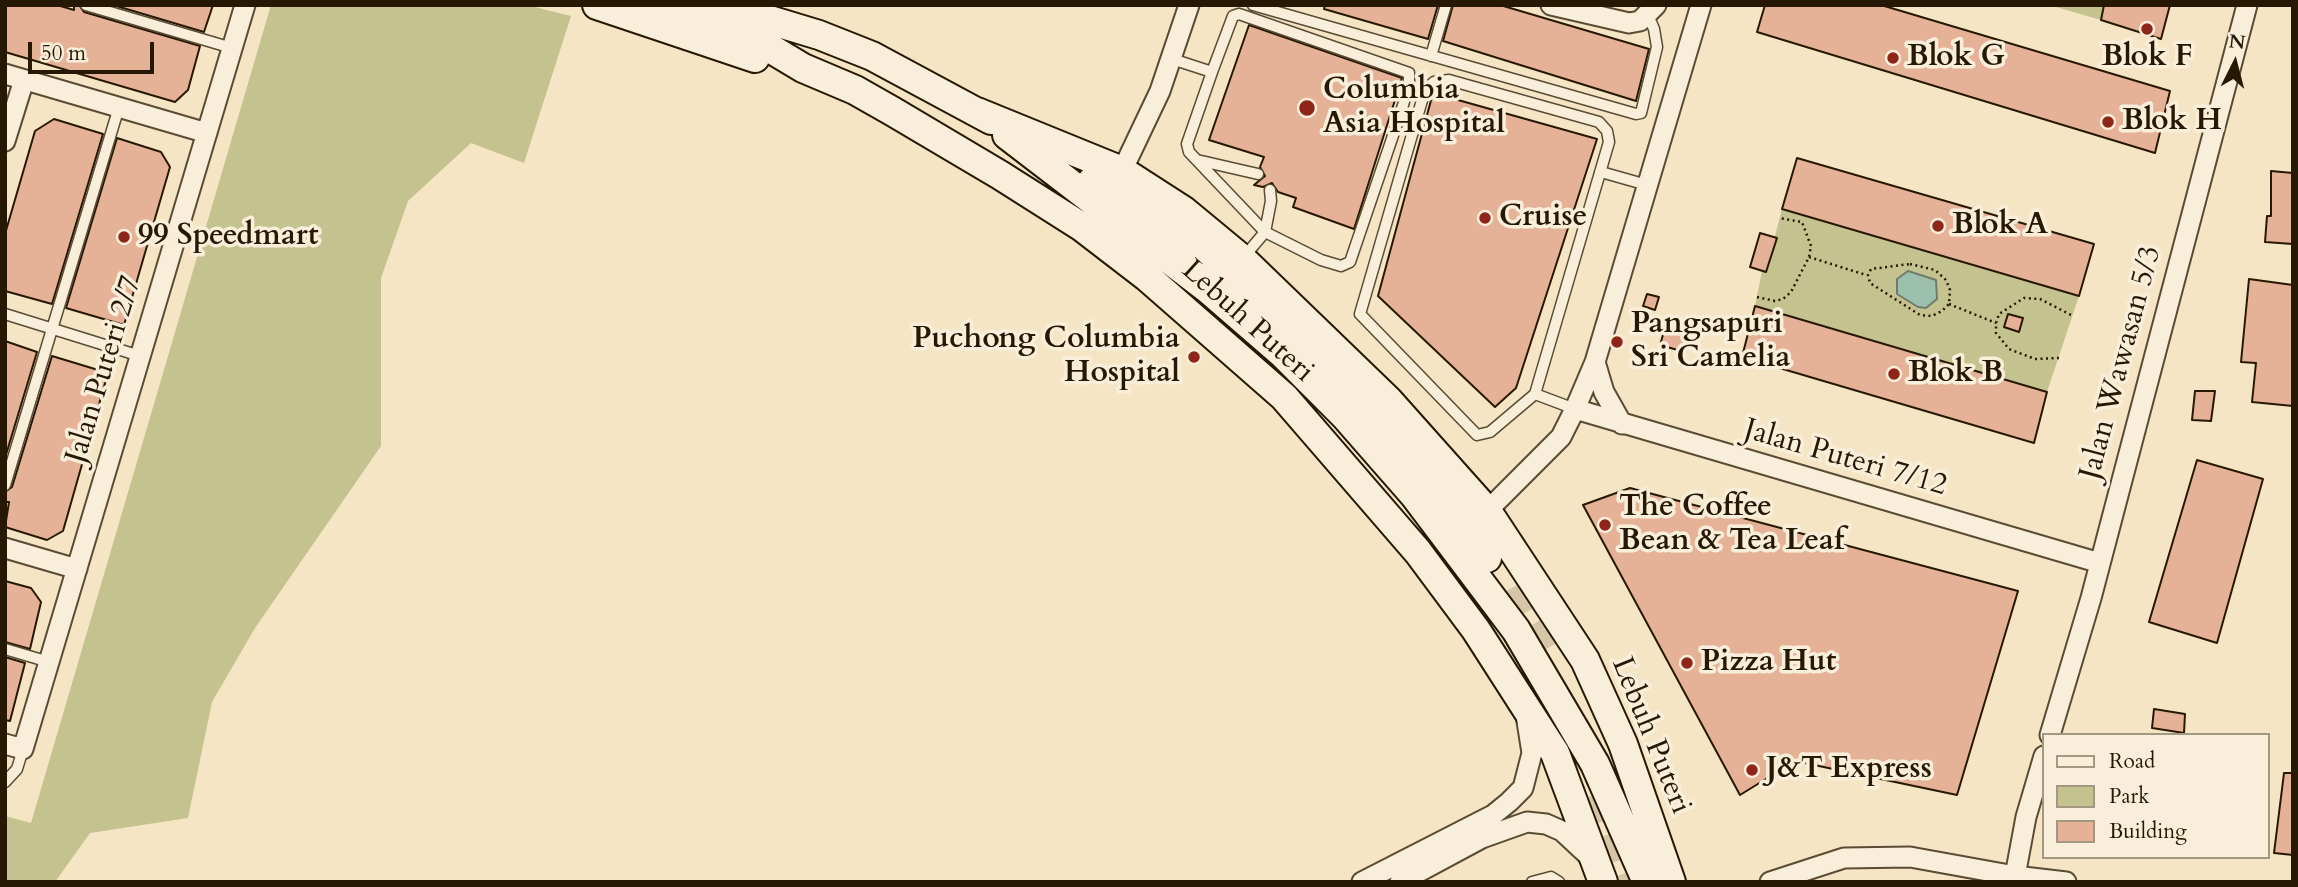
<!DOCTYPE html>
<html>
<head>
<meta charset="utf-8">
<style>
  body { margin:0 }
  #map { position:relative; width:2298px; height:887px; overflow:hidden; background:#f5e5c5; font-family:Cardo,serif }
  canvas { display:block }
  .frame { position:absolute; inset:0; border:7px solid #271803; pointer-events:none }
  .legend { position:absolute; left:2042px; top:733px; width:228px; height:126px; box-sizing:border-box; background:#f8eed9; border:2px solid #a49883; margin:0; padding:9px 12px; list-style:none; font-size:21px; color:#271803 }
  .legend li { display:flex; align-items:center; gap:14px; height:35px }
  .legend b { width:35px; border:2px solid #a49883 }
  .north { position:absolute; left:2200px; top:28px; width:70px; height:70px; -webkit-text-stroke:5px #f8eed9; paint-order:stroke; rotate:6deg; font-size:19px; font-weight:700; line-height:28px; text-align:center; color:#271803 }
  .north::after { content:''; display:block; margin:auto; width:24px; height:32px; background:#271803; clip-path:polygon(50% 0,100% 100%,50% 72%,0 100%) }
  .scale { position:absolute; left:28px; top:42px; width:126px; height:32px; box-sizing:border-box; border:4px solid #271803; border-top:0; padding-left:9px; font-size:21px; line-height:24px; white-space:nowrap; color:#271803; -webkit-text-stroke:5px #f8eed9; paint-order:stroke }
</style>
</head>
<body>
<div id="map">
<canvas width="2298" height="887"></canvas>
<div class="frame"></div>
<ul class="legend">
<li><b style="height:9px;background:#f8eed9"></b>Road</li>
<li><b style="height:19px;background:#c4c28f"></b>Park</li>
<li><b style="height:19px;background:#e5b298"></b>Building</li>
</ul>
<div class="north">N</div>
<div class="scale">50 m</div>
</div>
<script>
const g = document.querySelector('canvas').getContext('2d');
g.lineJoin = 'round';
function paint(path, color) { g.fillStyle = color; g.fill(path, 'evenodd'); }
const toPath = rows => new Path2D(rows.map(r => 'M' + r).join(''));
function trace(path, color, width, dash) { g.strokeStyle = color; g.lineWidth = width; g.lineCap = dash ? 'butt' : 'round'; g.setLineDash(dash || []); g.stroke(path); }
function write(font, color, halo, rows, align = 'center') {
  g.font = font + ' Cardo,serif'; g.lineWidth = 7; g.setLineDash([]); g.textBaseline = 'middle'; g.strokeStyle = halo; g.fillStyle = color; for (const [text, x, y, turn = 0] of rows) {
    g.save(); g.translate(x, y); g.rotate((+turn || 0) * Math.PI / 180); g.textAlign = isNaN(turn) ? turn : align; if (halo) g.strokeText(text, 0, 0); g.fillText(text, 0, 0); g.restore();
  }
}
const green = toPath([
  [271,5,527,5,571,16,524,163,471,143,408,201,381,278,381,446,255,628,212,702,188,818,90,833,55,882,5,882,5,816,31,823],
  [2049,5,2104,5,2101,20],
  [1782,209,2079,296,2047,392,1755,306,1762,271,1766,271]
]);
const water = toPath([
  [1908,271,1936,280,1937,299,1926,308,1918,307,1897,294,1897,279,1908,271]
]);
const building = toPath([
  [5,5,57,5,74,10,74,5,79,5,84,12,200,46,188,90,175,102,5,52,5,5],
  [113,5,213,5,204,32,113,5],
  [1325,5,1438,5,1428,39,1324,9,1325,5],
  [1453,5,1500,5,1649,49,1636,101,1443,41,1453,5],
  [1765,5,1881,5,2170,91,2155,153,1757,32,1765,5],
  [2104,5,2170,5,2161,39,2101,20,2104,5],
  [1249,25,1402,78,1354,229,1293,207,1296,198,1278,192,1272,183,1263,187,1254,185,1265,176,1260,167,1264,157,1209,140,1249,25],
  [1433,93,1597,139,1516,388,1495,407,1378,296,1433,93],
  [54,119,103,134,52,304,5,291,5,234,35,131,54,119],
  [117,138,161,152,170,167,124,325,66,308,117,138],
  [1797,158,2094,244,2079,296,1782,209,1797,158],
  [2271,171,2293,173,2293,244,2265,242,2267,216,2271,216,2271,171],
  [1760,233,1777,238,1766,272,1750,267,1760,233],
  [2249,279,2293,285,2293,406,2252,402,2256,363,2241,362,2249,279],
  [1647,294,1659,297,1655,310,1643,306,1647,294],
  [1755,306,2047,392,2034,443,1742,357,1755,306],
  [2008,314,2023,318,2019,332,2004,327,2008,314],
  [1665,328,1686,334,1681,351,1660,345,1665,328],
  [5,341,37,352,5,458,5,341],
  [52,356,108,373,63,531,47,540,5,527,9,502,5,502,5,492,12,487,52,356],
  [2195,391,2215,391,2211,421,2192,420,2195,391],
  [2197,460,2263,479,2217,643,2149,622,2197,460],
  [1630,488,2018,591,1957,795,1795,761,1740,795,1583,505,1630,488],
  [5,581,31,588,41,602,30,649,5,642,5,581],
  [5,657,25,663,10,721,5,720,5,657],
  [2154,709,2185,714,2184,733,2152,728,2154,709],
  [2284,773,2293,773,2293,855,2274,853,2284,773]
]);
const secondaryTunnel = toPath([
  [1510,589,1547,657],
  [1597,794,1626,882]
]);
const path = toPath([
  [1809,257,1866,275],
  [1910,264,1935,270,1946,280,1950,290,1949,304,1942,311,1932,316,1920,315,1870,283,1868,275,1871,269,1910,264],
  [1757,297,1775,301,1783,299,1791,292,1809,257,1811,246,1802,222,1779,218],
  [1949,304,1996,323],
  [2059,358,2035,359,2009,349,1996,333,1996,323,1999,314,2024,298,2040,299,2073,316]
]);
const service = toPath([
  [86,5,232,48],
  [1253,5,1636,114,1641,113,1657,47,1654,29,1648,15],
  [1239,14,1409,73,1409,84,1401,112,1350,262,1341,266,1321,260,1265,232,1189,152,1187,144,1212,72,1233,16,1239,14],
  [1431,56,1446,5],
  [1172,59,1212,72],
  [1449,80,1599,122,1607,131,1609,142,1535,394,1490,432,1477,435,1360,314,1425,90,1434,82,1449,80],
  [1197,160,1258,174],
  [1601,172,1647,185],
  [1243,258,1265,232,1271,201,1270,190],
  [5,314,140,356],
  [1535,394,1575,409],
  [5,485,119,107],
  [5,649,49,662],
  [5,782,17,769,23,749],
  [1532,882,1551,877,1559,882]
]);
const minor = toPath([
  [1551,5,1629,23,1640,21,1656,5],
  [5,74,207,133],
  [5,141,24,80],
  [1122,171,1160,91,1189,5],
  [1595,362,1604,392,1622,424],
  [1575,409,2100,563],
  [1487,511,1561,437,1575,409,1595,362,1701,5],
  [5,548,77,569],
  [2050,735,2091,598,2247,5],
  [5,744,23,749,245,5],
  [2015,876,2026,817,2044,756],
  [1362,882,1493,815,1509,802,1523,788,1532,753,1526,715],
  [1400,882,1482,838,1527,822,1546,824,1562,831,1591,858],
  [1770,882,1844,858,1910,857,2015,876,2066,882]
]);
const secondary = toPath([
  [597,5,755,58],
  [661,5,758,41,803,68,855,90,892,111,1000,175,1082,227,1147,277,1284,397,1418,552,1476,630,1555,753,1603,882],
  [720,5,819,35,872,56,991,120],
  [977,112,1122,171,1184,211,1242,259,1388,400,1487,511,1585,660,1623,744,1671,882],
  [1007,135,1209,290,1284,355,1345,416,1415,496,1516,630,1595,764,1647,882],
  [1092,181,1150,216,1228,276,1296,338,1359,402,1444,498,1487,558]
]);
const markers = [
  [2147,29,7,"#8f2418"],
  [1893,58,7,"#8f2418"],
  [1307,108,9,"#8f2418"],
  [2108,122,7,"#8f2418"],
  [1485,218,7,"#8f2418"],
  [1938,226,7,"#8f2418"],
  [124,237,7,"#8f2418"],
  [1617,342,7,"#8f2418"],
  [1194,357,7,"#8f2418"],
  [1894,374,7,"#8f2418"],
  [1605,525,7,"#8f2418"],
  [1687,663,7,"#8f2418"],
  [1752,770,7,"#8f2418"]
];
const poiNames = [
  ["Blok G",1907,58],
  ["Blok F",2147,58,"center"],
  ["Columbia",1323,91],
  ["Asia Hospital",1323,125],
  ["Blok H",2122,122],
  ["Cruise",1499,218],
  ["Blok A",1952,226],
  ["99 Speedmart",138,237],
  ["Pangsapuri",1631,325],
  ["Sri Camelia",1631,359],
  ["Puchong Columbia",1180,340,"right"],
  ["Hospital",1180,374,"right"],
  ["Blok B",1908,374],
  ["The Coffee",1619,508],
  ["Bean & Tea Leaf",1619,542],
  ["Pizza Hut",1701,663],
  ["J&T Express",1766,770]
];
const streetNames = [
  ["Lebuh Puteri",1247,322,42],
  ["Jalan Wawasan 5/3",2122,363,-75],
  ["Jalan Puteri 2/7",105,370,-73],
  ["Jalan Puteri 7/12",1845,459,16],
  ["Lebuh Puteri",1650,736,68]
];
paint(green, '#c4c28f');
paint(water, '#9dc0ae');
trace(water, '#6e7d6a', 2);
paint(building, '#e5b298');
trace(building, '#271803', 2);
trace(secondaryTunnel, '#d6c6a8', 28, [28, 14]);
trace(service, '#5a4b34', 13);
trace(minor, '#5a4b34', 23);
trace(secondary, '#271803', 32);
trace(path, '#271803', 2.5, [2, 3.5]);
trace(service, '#f8eed9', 10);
trace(minor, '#f8eed9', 19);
trace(secondary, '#f8eed9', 28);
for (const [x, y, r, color] of markers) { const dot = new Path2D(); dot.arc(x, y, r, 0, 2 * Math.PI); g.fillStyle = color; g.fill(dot); trace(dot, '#f8eed9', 2.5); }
write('bold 30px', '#271803', '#f8eed9', poiNames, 'left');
write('30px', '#271803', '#f8eed9', streetNames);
</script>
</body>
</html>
